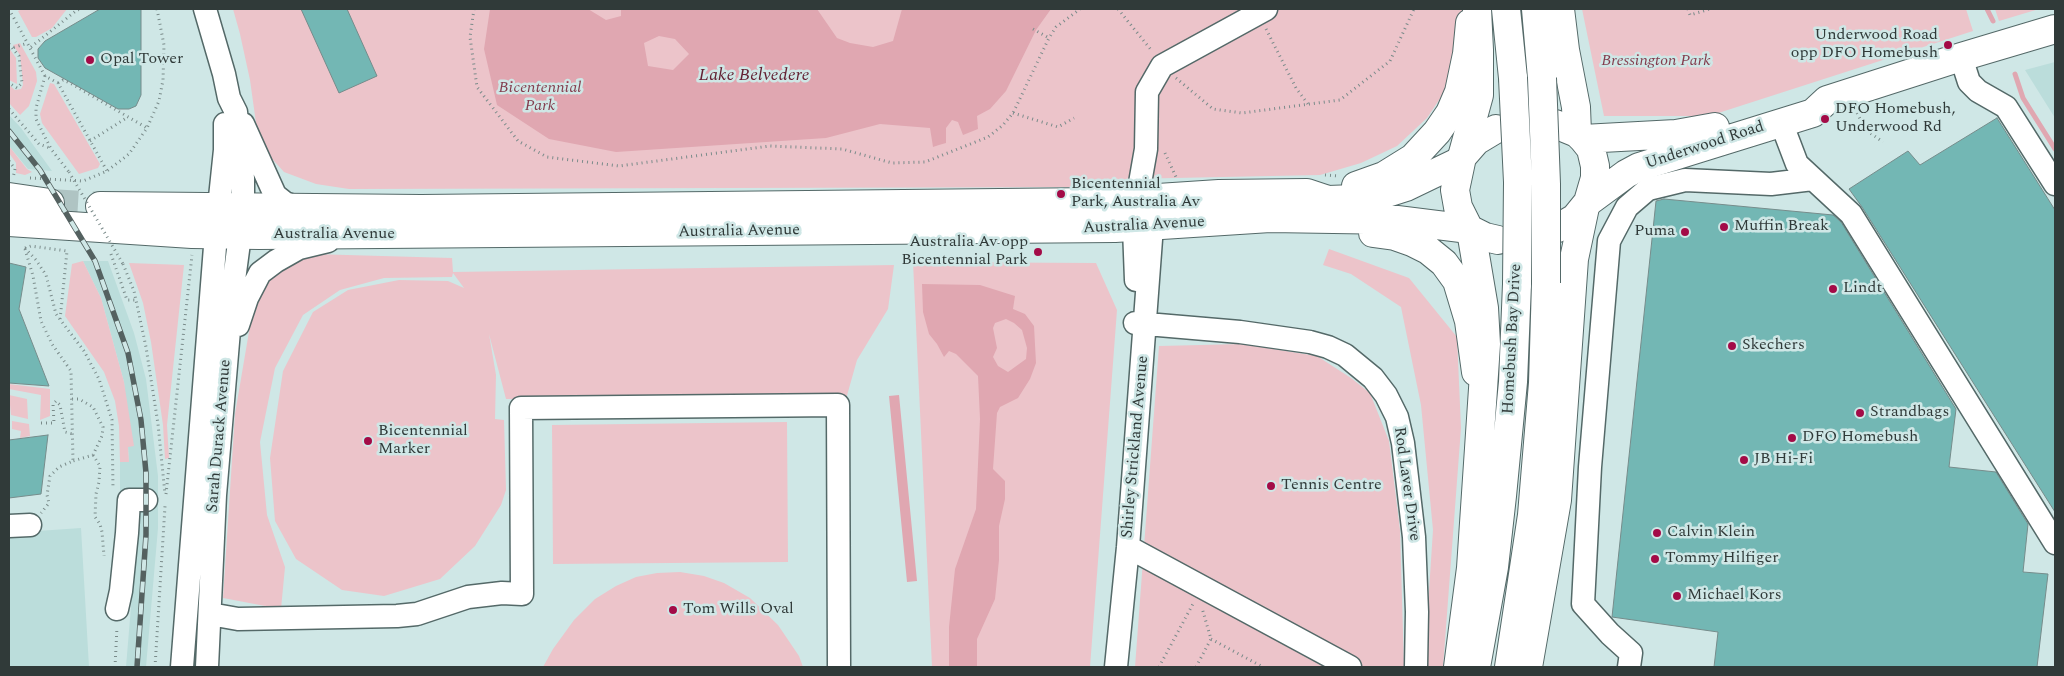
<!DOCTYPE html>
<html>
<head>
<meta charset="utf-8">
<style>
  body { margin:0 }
  #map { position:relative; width:2064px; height:676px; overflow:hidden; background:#cfe7e6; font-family:Spectral,serif }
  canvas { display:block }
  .frame { position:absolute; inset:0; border:10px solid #303a39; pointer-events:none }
</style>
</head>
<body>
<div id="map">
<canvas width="2064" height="676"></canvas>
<div class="frame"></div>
</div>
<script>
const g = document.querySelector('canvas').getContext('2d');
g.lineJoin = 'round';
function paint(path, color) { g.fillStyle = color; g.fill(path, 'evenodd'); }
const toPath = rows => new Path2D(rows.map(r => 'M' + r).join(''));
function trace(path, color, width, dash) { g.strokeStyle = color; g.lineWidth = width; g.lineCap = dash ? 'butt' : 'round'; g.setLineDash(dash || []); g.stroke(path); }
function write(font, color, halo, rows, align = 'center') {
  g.font = font + ' Spectral,serif'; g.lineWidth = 5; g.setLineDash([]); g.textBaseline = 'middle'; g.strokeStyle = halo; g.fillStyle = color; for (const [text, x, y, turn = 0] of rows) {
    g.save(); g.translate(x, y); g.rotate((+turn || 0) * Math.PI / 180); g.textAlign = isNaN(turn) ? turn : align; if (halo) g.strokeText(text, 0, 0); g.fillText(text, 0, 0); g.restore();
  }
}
const built = toPath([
  [2055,62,2055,118,2025,70],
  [9,115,21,128,52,171,28,169,9,146],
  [83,261,108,261,134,333,146,379,158,476,158,528,146,667,126,667,137,534,120,533,120,462,129,462,124,382,101,298],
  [81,528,89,667,9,667,9,533]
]);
const green = toPath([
  [22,9,67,9,52,28,36,37,32,37,18,11],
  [233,9,1463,9,1458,54,1445,91,1427,118,1397,146,1361,163,1320,175,1126,179,1112,187,349,189,316,184,284,172,265,151,259,137,256,123,250,80,240,34],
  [1582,9,1966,9,1973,31,1709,116,1604,116],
  [1995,9,2039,9,1999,21],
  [20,43,36,72,37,81,29,106,20,115,9,103,9,85,15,90,21,89,23,85,20,55,13,45],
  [9,48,16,58,17,84,9,80],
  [50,83,54,84,100,164,98,168,79,174,42,123,40,114],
  [9,146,27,169,32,172,25,175,16,173,16,163,9,153],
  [1329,249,1409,278,1457,337,1461,428,1443,667,1424,667,1433,530,1421,405,1401,307,1351,274,1323,265],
  [312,254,452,258,453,272,894,265,888,309,857,360,846,399,506,399,489,334,496,375,495,419,504,420,506,490,501,505,475,546,440,579,384,596,342,590,296,559,275,521,270,458,283,371,313,312,348,290,399,280,448,281,464,288,453,273,452,277,384,278,340,290,303,315,275,368,260,442,267,515,285,567,281,609,223,598,235,414,252,314,271,274],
  [83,261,101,298,124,382,134,446,128,447,129,462,120,462,119,426,115,401,104,372,65,316,72,264],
  [913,262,1096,263,1117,310,1090,667,932,667],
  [129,263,184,265,167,425,169,458,165,459,163,425,151,342,143,303],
  [1242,344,1317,356,1351,378,1370,393,1389,441,1400,530,1404,667,1135,667,1159,346],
  [9,384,50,389,50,416,40,420,41,395,9,389],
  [9,395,27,399,28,419,11,415],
  [12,421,29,424,30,436,20,438,21,431,12,429],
  [787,422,788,562,553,564,552,425],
  [680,572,704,576,724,583,750,598,778,625,799,656,803,667,543,667,553,649,574,620,595,599,616,586,636,577,657,573]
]);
const water = toPath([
  [490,9,588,9,606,20,621,16,621,9,817,9,837,38,850,43,873,47,893,41,902,9,1051,9,1036,30,1006,91,990,109,977,116,978,129,963,135,958,122,952,120,946,128,946,143,939,145,933,147,930,128,880,124,826,138,616,152,549,139,497,105,484,49],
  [659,36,675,39,689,54,673,70,648,66,644,43],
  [922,284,980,285,1015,296,1013,309,1025,314,1034,326,1036,363,1030,379,1018,398,1000,407,997,413,993,469,1005,481,1005,499,999,526,999,560,995,599,977,639,977,667,949,667,949,627,955,569,976,509,980,419,978,376,956,354,949,351,944,357,937,344,929,334,923,312],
  [1006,319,1014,323,1022,330,1027,348,1026,359,1008,372,998,366,993,357,997,348,993,328,995,323],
  [899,395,917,581,907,582,889,396]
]);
const stream = toPath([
  [1987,9,1993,21],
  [2015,74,2023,98,2055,149]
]);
const building = toPath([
  [100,9,141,9,141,95,136,106,129,109,118,109,45,68,38,58,38,49,45,41,100,9],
  [301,9,347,9,377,76,339,93,301,9],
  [1997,118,2055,210,2055,512,1862,207,1849,189,1908,151,1920,165,1997,118],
  [1664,199,1833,215,1841,222,1956,409,1949,467,1996,472,2028,524,2023,572,2048,574,2037,667,1714,667,1718,632,1612,617,1656,201,1664,199],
  [9,263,26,267,19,309,49,386,9,383,9,263],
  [48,435,41,494,9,498,9,440,48,435]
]);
const majorTunnel = toPath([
  [50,203,100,206]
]);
const path = toPath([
  [9,9,45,76,58,83,107,171],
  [474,9,470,37,477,87,518,141,547,157,619,166,770,146,842,149,892,163,925,162,988,137,1003,125,1013,113,1049,38,1056,27,1080,9],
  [1118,9,1152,51],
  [1688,9,1690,15,1710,9],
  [1033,29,1049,38],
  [1266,29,1296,88,1308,104],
  [9,44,19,56,22,83,17,88,9,83],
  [31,47,77,10,81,9],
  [9,49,28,43],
  [45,76,36,108,36,119,51,149,69,172],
  [1176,78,1213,109,1242,113,1340,100,1390,61,1414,9],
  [58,83,63,80,70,83,147,128],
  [9,109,39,144,50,148],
  [1013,113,1058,127,1074,118],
  [1857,113,1866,130,1883,142],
  [90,141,128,117],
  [1165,153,1176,177],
  [9,161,15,169,13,178],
  [1325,175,1339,176],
  [30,178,83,181,107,171,129,154,147,128,159,101,163,80,164,45,157,9],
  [25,248,36,260,46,275,56,314,84,351,99,379,112,420,113,489],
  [25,248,31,246,67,251,60,320],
  [25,249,33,276,41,321,52,344,71,371,73,461,59,467,50,476,47,495,49,503,41,513],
  [111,254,127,300,136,300],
  [123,264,134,291,146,347,158,424,165,494],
  [72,399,79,399,93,407,103,427,102,436,93,455,73,461],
  [41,423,54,423,53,404,56,401,60,405,65,432,73,434],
  [93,455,100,466,99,482,96,494,95,517,100,524,102,532,104,556],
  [166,494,192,255],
  [1211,639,1263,667],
  [115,667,117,627],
  [155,667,165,506],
  [1159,667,1194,602],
  [1196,667,1211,639,1202,608]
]);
const minor = toPath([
  [205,9,224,74,229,98,236,112,243,178,243,206],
  [1961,57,1969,82,1978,91,2006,107,2055,184],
  [1781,122,1797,164,1851,214,2055,543],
  [243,124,275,195,285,203,296,207],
  [1137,200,1146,149,1147,92,1162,66,1266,9],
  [219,207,225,150,225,124],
  [1134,228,1136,280],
  [1135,323,1240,332,1310,342,1328,347,1345,355,1373,378,1386,395,1397,417,1403,443,1414,537,1417,612,1416,667],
  [238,325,247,298,260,273,276,261,299,248,328,241],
  [9,526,30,525],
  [1128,547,1350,667],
  [117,609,121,591,127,533,129,500,146,500],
  [210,614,238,619,397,616,417,614,468,597,502,593,522,594,521,408,838,405,839,667],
  [182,667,216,234],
  [207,667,215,495,232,295,240,235],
  [1116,667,1128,547,1152,226],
  [1629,667,1631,653,1610,634,1583,604,1590,467,1609,241,1627,207,1648,189,1685,180,1771,184,1813,179]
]);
const major = toPath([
  [1555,124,1577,133,1583,139,1591,149,1595,166,1595,178,1588,202,1575,218,1558,228],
  [1496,129,1476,141,1462,157,1455,190,1458,207,1469,229,1485,237,1498,240],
  [1583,139,1676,134,1715,127],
  [1356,186,1384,176,1413,158,1437,132,1450,113,1459,92,1467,54,1470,23],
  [9,197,50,203],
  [1588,202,1626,174,1639,167,1813,113,1827,100,1961,57,2055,29],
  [100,206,421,209,1097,202,1219,194,1307,193,1328,200,1355,199,1384,194,1406,187,1460,161],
  [9,222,192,234,259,235,1115,228,1270,218,1397,220,1469,229],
  [1373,233,1395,236,1412,242,1428,250,1444,263,1457,281,1469,321,1476,372]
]);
const highway = toPath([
  [1506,9,1513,78],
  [1536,9,1542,78],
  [1560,9,1565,50,1576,107,1577,133],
  [1462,157,1479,95,1479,50,1477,9],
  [1458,667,1471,568,1486,344,1484,308,1471,231],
  [1476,667,1494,567,1502,496,1513,382,1517,284],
  [1509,667,1532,515,1543,383,1546,283],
  [1528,667,1557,500,1574,259,1585,207]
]);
const rail = toPath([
  [9,131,40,170,95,261,128,353,141,420,146,473,146,535,137,667]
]);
const pathBridge = toPath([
  [69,172,123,264]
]);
const highwayBridge = toPath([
  [1513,78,1518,182,1517,284],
  [1542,78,1546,184,1546,283]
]);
const markers = [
  [1948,45,5,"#a30b47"],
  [90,60,5,"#a30b47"],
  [1825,119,5,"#a30b47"],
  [1061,194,5,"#a30b47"],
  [1724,227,5,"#a30b47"],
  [1685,232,5,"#a30b47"],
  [1038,252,5,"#a30b47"],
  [1833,289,5,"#a30b47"],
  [1732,346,5,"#a30b47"],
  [1860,413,5,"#a30b47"],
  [1792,438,5,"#a30b47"],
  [368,441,5,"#a30b47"],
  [1744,460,5,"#a30b47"],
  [1271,486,5,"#a30b47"],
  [1657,533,5,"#a30b47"],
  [1655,559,5,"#a30b47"],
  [1677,596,5,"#a30b47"],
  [673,610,5,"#a30b47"]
];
const poiNames = [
  ["Underwood Road",1938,36,"right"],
  ["opp DFO Homebush",1938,54,"right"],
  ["Opal Tower",100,60],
  ["DFO Homebush,",1835,110],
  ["Underwood Rd",1835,128],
  ["Bicentennial",1071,185],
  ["Park, Australia Av",1071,203],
  ["Muffin Break",1734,227],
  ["Puma",1675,232,"right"],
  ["Australia Av opp",1028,243,"right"],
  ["Bicentennial Park",1028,261,"right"],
  ["Lindt",1843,289],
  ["Skechers",1742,346],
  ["Strandbags",1870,413],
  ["Bicentennial",378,432],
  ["Marker",378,450],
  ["DFO Homebush",1802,438],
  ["JB Hi-Fi",1754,460],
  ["Tennis Centre",1281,486],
  ["Calvin Klein",1667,533],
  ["Tommy Hilfiger",1665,559],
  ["Michael Kors",1687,596],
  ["Tom Wills Oval",683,610]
];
const parkNames = [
  ["Bressington Park",1656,62],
  ["Bicentennial",540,89],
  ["Park",540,107]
];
const streetNames = [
  ["Underwood Road",1705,146,-18],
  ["Australia Avenue",1144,226,-3],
  ["Australia Avenue",739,232,-1],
  ["Australia Avenue",334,235],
  ["Homebush Bay Drive",1513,339,-87],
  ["Sarah Durack Avenue",220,436,-85],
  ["Shirley Strickland Avenue",1136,447,-85],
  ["Rod Laver Drive",1406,484,82]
];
const waterNames = [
  ["Lake Belvedere",754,76]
];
paint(built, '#bbdddb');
paint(green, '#ecc4ca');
paint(water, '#e0a7b1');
trace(stream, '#e0a7b1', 5);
paint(building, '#73b7b4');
trace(building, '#768c8b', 1);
trace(majorTunnel, '#afc4c3', 28, [28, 14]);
trace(minor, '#546968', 25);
trace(major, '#546968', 30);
trace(highway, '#546968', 30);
trace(path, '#7a8b8a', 3, [1, 4]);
trace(minor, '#fff', 22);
trace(major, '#fff', 28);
trace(highway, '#fff', 28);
trace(rail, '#546160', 5.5);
trace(rail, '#cfe7e6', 4, [11]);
trace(highwayBridge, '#546968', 30, []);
trace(pathBridge, '#7a8b8a', 3, [1, 4]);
trace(highwayBridge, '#fff', 28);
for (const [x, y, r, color] of markers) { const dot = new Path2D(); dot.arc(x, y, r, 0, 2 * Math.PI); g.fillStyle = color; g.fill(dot); trace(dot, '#cfe7e6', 2); }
write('16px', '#303a39', '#cfe7e6', poiNames, 'left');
write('italic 16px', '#833c4d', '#cfe7e6', parkNames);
write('16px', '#303a39', '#cfe7e6', streetNames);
write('italic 18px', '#632032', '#cfe7e6', waterNames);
</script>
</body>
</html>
